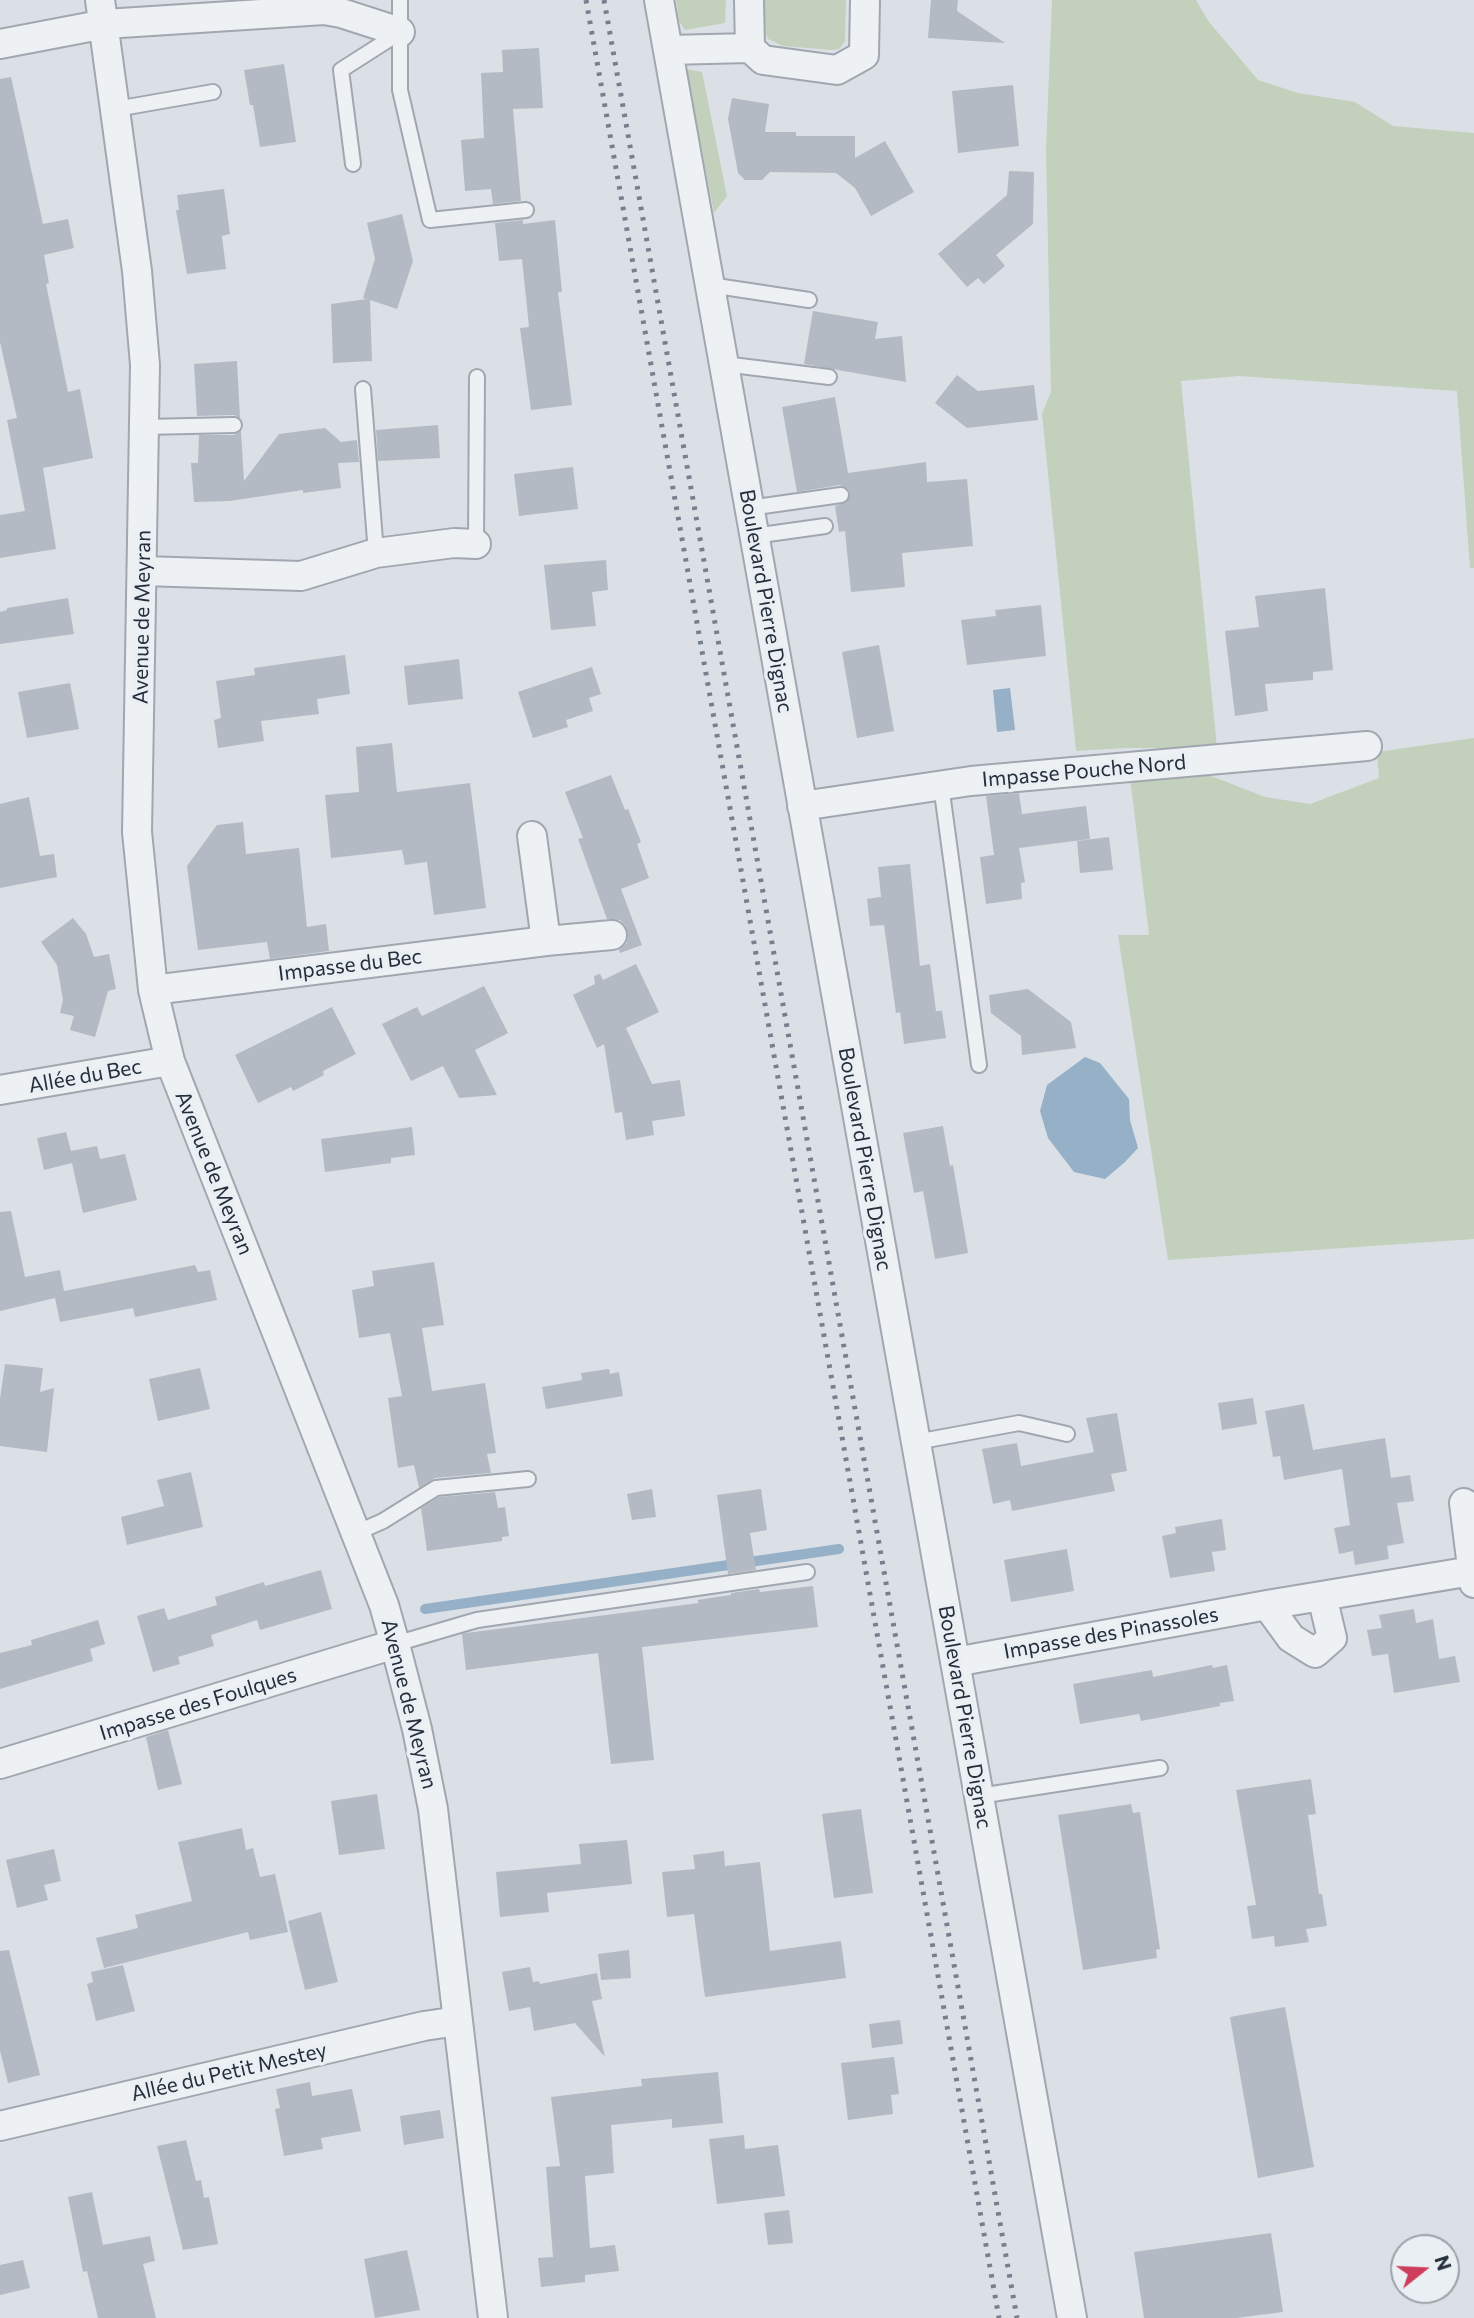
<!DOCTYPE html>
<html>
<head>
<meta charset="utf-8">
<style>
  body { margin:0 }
  #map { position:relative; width:1474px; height:2318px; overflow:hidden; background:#dbe0e6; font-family:Commissioner,sans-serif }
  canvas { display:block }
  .north { position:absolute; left:1390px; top:2234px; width:70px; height:70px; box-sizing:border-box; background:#eaeff4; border:2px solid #9ba2aa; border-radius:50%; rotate:72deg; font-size:19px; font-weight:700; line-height:28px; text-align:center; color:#252f3c }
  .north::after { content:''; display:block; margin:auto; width:24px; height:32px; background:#ce3e5c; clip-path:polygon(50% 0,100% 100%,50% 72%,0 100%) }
</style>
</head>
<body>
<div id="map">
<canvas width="1474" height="2318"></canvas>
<div class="north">N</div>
</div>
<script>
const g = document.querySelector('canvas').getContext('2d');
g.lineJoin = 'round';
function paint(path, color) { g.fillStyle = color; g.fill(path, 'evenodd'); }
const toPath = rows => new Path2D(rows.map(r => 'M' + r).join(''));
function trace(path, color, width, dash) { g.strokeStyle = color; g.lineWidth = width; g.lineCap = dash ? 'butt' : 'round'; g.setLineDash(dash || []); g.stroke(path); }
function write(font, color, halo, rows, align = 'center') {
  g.font = font + ' Commissioner,sans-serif'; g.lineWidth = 7; g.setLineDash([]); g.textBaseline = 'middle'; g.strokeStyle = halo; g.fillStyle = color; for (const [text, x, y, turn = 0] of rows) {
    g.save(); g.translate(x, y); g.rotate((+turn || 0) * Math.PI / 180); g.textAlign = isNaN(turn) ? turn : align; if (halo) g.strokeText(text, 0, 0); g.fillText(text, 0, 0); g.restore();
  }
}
const green = toPath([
  [676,0,726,0,725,23,685,30,679,21],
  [759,0,846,0,845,41,839,49,832,50,783,46,768,39,759,19],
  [1052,0,1196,0,1209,22,1258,80,1298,93,1355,102,1393,126,1474,133,1474,568,1470,568,1457,391,1239,376,1181,381,1217,748,1126,748,1076,751,1042,414,1051,392,1046,149],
  [686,69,702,72,727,196,714,213],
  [1474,738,1474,1239,1168,1260,1118,935,1149,935,1130,777,1206,774,1265,797,1310,804,1379,778,1377,752]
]);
const water = toPath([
  [1010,688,1015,730,997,732,993,690],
  [1085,1057,1100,1063,1129,1099,1130,1120,1138,1148,1125,1162,1105,1179,1074,1172,1048,1138,1040,1111,1047,1085]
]);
const stream = toPath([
  [425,1609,839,1549]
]);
const building = toPath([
  [931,0,958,0,957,11,1005,43,928,38],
  [539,48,543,108,513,109,521,201,493,204,491,189,465,191,461,140,484,138,481,73,503,72,502,50],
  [284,64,296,142,260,147,253,105,250,105,244,70],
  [11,77,43,224,68,219,74,248,44,255,49,283,46,284,68,392,80,389,93,458,43,468,56,549,0,558,0,515,25,511,7,420,17,418,0,342,0,79],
  [1013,85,1019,146,958,153,952,91],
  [732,98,769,104,765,132,796,132,796,136,855,136,855,158,885,141,914,192,871,216,855,188,836,173,770,172,762,180,745,180,738,173,728,119],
  [1009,171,1034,172,1033,224,996,255,1005,266,984,284,978,278,967,287,938,254,1007,195],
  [224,189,230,234,222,236,226,269,187,274,176,210,179,210,177,195],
  [402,214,413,261,397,309,370,300,372,361,333,363,331,304,367,299,363,298,375,259,367,223],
  [523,220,523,224,555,220,562,292,558,292,572,405,531,410,520,328,529,327,522,259,499,261,495,223],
  [813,311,878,322,875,339,902,336,906,382,804,364],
  [237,361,240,418,234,415,197,416,194,364],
  [957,375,978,391,1034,385,1038,420,967,428,935,403],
  [835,397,848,473,926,462,927,482,967,479,973,546,902,553,905,587,851,592,845,531,839,532,835,506,847,502,850,493,848,489,840,485,797,492,782,407],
  [438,425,440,458,378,461,376,430],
  [325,428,341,442,357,440,359,462,338,463,341,488,303,493,303,490,230,501,194,502,191,463,198,463,199,435,234,435,241,431,244,481,279,434],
  [573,467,578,509,519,516,514,474],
  [606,560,608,590,592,592,596,626,551,630,544,565],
  [1325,588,1333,670,1313,672,1313,680,1265,684,1268,711,1235,716,1225,631,1259,627,1255,596],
  [68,598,74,634,0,644,0,612,7,610,7,608],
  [1041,605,1046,656,967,665,961,620,996,616,995,610],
  [879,645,894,731,857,738,842,652],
  [345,655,350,694,317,699,319,714,261,721,264,741,218,748,214,720,221,718,216,681,255,675,254,668],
  [459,659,463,699,408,705,404,666],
  [592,667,601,694,589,698,593,711,566,720,568,727,533,738,518,692],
  [70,683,79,729,27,738,18,692],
  [392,743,397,792,470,783,486,908,434,915,427,862,405,865,402,850,331,858,325,795,359,792,356,747],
  [611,775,625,810,628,809,641,842,637,844,649,878,621,889,642,945,620,953,619,950,627,943,628,933,625,925,620,920,607,919,578,839,583,838,565,792],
  [1019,793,1022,814,1086,806,1090,839,1019,848,1025,882,1021,883,1022,899,986,904,980,857,994,855,986,796],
  [29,797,40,856,54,854,57,877,0,888,0,804],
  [243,822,246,854,299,848,307,927,326,924,329,951,270,959,267,942,198,950,187,866,217,825],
  [1109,837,1113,870,1080,873,1077,841],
  [910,864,920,966,930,964,936,1011,942,1011,946,1038,904,1044,900,1012,896,1013,884,925,870,926,867,899,881,897,878,867],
  [73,918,86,934,94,957,109,954,116,989,108,991,95,1037,70,1030,74,1016,60,1013,63,1000,57,965,41,942],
  [636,964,659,1012,626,1028,652,1084,680,1080,685,1116,652,1121,654,1135,626,1140,622,1112,615,1113,604,1044,597,1048,573,995,595,984,594,976,600,974,603,980],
  [484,986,508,1033,475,1050,497,1095,459,1098,443,1066,411,1081,382,1024,417,1007,422,1016],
  [1028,989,1071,1022,1076,1048,1022,1055,1021,1036,991,1013,989,995],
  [332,1007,356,1054,323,1071,324,1075,293,1091,291,1087,258,1103,235,1055],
  [943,1126,950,1166,953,1165,968,1253,935,1259,923,1191,914,1193,903,1133],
  [412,1127,415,1155,391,1158,391,1163,325,1172,321,1139],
  [66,1132,71,1151,97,1146,100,1159,125,1154,137,1200,83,1213,72,1163,44,1170,37,1138],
  [11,1211,25,1277,60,1270,64,1291,195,1265,198,1272,210,1270,217,1300,135,1317,133,1308,60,1322,55,1298,0,1311,0,1212],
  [434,1262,444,1325,422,1328,432,1391,485,1383,496,1453,487,1454,491,1473,435,1478,419,1488,414,1465,398,1468,388,1398,402,1396,390,1333,359,1338,352,1290,374,1286,372,1271],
  [5,1364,43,1368,40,1392,54,1388,47,1452,0,1446,0,1399],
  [200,1368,210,1409,158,1421,149,1379],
  [609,1369,610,1374,619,1372,623,1396,546,1409,542,1387,582,1380,581,1373],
  [1253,1398,1257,1424,1222,1430,1218,1403],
  [1304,1404,1313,1450,1385,1438,1391,1478,1410,1475,1414,1501,1397,1503,1404,1543,1387,1546,1389,1559,1355,1565,1353,1551,1339,1554,1334,1528,1350,1525,1342,1469,1284,1480,1280,1456,1273,1457,1265,1411],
  [1117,1413,1127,1471,1111,1474,1115,1491,1012,1511,1010,1500,993,1504,982,1449,1017,1443,1021,1466,1094,1452,1086,1418],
  [191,1472,203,1527,127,1545,121,1517,164,1506,157,1480],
  [652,1489,656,1517,632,1520,627,1494],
  [761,1489,767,1530,750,1533,756,1570,728,1574,717,1495],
  [495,1492,498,1508,505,1507,509,1536,502,1537,502,1541,427,1551,421,1508,439,1497],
  [1222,1519,1226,1550,1212,1552,1215,1571,1170,1578,1162,1536,1176,1533,1175,1527],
  [1067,1549,1074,1591,1011,1602,1004,1560],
  [321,1570,332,1609,260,1630,257,1620,211,1635,214,1646,178,1657,180,1664,153,1672,137,1616,164,1608,168,1620,217,1605,215,1597,264,1582,265,1586],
  [813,1586,818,1627,642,1647,654,1760,611,1764,598,1653,466,1670,462,1634,466,1633,699,1603,697,1600,731,1595,731,1593,759,1589,760,1592],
  [1414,1609,1416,1623,1433,1619,1439,1659,1455,1656,1460,1682,1394,1693,1388,1654,1372,1656,1367,1630,1382,1628,1379,1615],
  [98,1620,105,1644,90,1649,93,1661,0,1689,0,1653,32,1645,31,1640],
  [1212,1665,1213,1668,1227,1665,1234,1701,1220,1703,1220,1706,1141,1721,1139,1714,1080,1724,1073,1684,1152,1670,1153,1677],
  [168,1730,182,1784,158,1790,146,1737],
  [1311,1779,1316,1814,1308,1815,1319,1894,1322,1894,1327,1926,1306,1929,1309,1942,1275,1947,1274,1936,1252,1939,1247,1906,1256,1905,1236,1790],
  [377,1794,385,1849,339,1855,331,1801],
  [1131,1804,1133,1813,1140,1812,1160,1949,1156,1950,1157,1958,1083,1970,1058,1815],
  [861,1809,873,1893,834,1898,822,1814],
  [242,1828,246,1850,253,1848,260,1877,275,1874,288,1932,250,1940,248,1932,104,1968,96,1938,138,1928,135,1915,192,1901,178,1842],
  [627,1840,632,1884,547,1893,549,1912,500,1917,496,1872,581,1864,579,1844],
  [54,1849,61,1881,44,1885,48,1900,17,1908,6,1860],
  [724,1851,725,1866,760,1862,770,1951,841,1941,846,1978,705,1997,694,1914,667,1917,662,1872,695,1869,693,1855],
  [321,1912,338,1982,305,1990,288,1921],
  [9,1950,40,2075,8,2083,0,2051,0,1951],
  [629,1950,631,1978,601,1980,598,1954],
  [123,1965,135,2011,96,2021,87,1984,93,1982,91,1972],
  [530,1967,533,1982,539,1981,540,1984,597,1973,602,1999,592,2001,605,2057,575,2023,534,2031,530,2007,509,2011,502,1972],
  [1285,2007,1314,2167,1258,2178,1230,2017],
  [900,2020,903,2044,872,2048,869,2024],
  [894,2057,899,2094,891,2095,893,2114,848,2120,841,2063],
  [718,2072,723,2123,672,2128,672,2119,611,2125,614,2173,585,2176,590,2248,615,2245,619,2271,585,2275,585,2282,541,2287,538,2258,553,2257,546,2167,560,2166,551,2097,642,2086,641,2079],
  [310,2082,312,2096,352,2089,361,2131,321,2138,323,2149,284,2156,275,2109,280,2108,276,2089],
  [440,2110,444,2138,404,2145,400,2116],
  [744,2135,745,2149,778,2145,785,2196,717,2204,709,2139],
  [186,2140,196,2181,201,2180,204,2198,209,2197,218,2244,183,2250,157,2146],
  [92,2192,103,2245,150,2236,155,2261,143,2264,156,2318,98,2318,87,2271,83,2272,68,2197],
  [789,2210,793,2243,768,2245,764,2213],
  [1271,2233,1283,2312,1236,2318,1144,2318,1134,2252],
  [407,2250,420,2310,375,2318,364,2259],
  [23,2260,30,2288,0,2295,0,2265]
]);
const service = toPath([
  [400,0,400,90,430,220,526,210],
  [116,109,213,92],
  [353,164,341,70,399,33],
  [710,285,809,300],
  [724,364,829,377],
  [363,389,376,553],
  [145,427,234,425],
  [749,508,841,495],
  [754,536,825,526],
  [476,544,477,377],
  [941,785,979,1065],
  [916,1442,1019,1423,1067,1434],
  [356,1533,383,1521,436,1488,528,1479],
  [395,1644,477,1620,807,1572],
  [979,1796,1160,1768]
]);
const minor = toPath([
  [100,0,137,271,145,365,137,832,153,990,170,1061,384,1605,395,1644,417,1729,433,1809,493,2318],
  [659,0,1072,2318],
  [749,0,750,48],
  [0,44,105,24,324,10,341,13,400,32],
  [668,50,750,48,763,60,837,70,864,55,865,0],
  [143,571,301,576,376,553,454,543,476,544],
  [802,806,971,781,1367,746],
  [532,836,546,941],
  [153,990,546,941,612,935],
  [0,1090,170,1061],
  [1464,1503,1474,1583],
  [1267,1605,1291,1638,1315,1653,1332,1638,1322,1596],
  [955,1662,1267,1605,1472,1571],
  [0,1764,395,1644],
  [0,2126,424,2026,458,2021]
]);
const rail = toPath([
  [586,0,999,2318],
  [604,0,1017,2318]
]);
const streetNames = [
  ["Boulevard Pierre Dignac",766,601,80],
  ["Avenue de Meyran",142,617,-89],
  ["Impasse Pouche Nord",1084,771,-5],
  ["Impasse du Bec",350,965,-7],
  ["Allée du Bec",85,1076,-10],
  ["Boulevard Pierre Dignac",865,1159,80],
  ["Avenue de Meyran",214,1173,68],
  ["Impasse des Pinassoles",1111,1633,-10],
  ["Impasse des Foulques",198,1704,-17],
  ["Avenue de Meyran",409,1704,76],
  ["Boulevard Pierre Dignac",965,1717,80],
  ["Allée du Petit Mestey",229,2072,-13]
];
paint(green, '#c2d0bc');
paint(water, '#95b0c7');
trace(stream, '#95b0c7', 10);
paint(building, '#b3bac3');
trace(service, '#a1a7b0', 18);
trace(minor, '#a1a7b0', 32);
trace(service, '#eef1f4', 14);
trace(minor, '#eef1f4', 28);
trace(rail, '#75808f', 5, [3.5, 7]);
write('21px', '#252f3c', '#eaeff4', streetNames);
</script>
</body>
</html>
